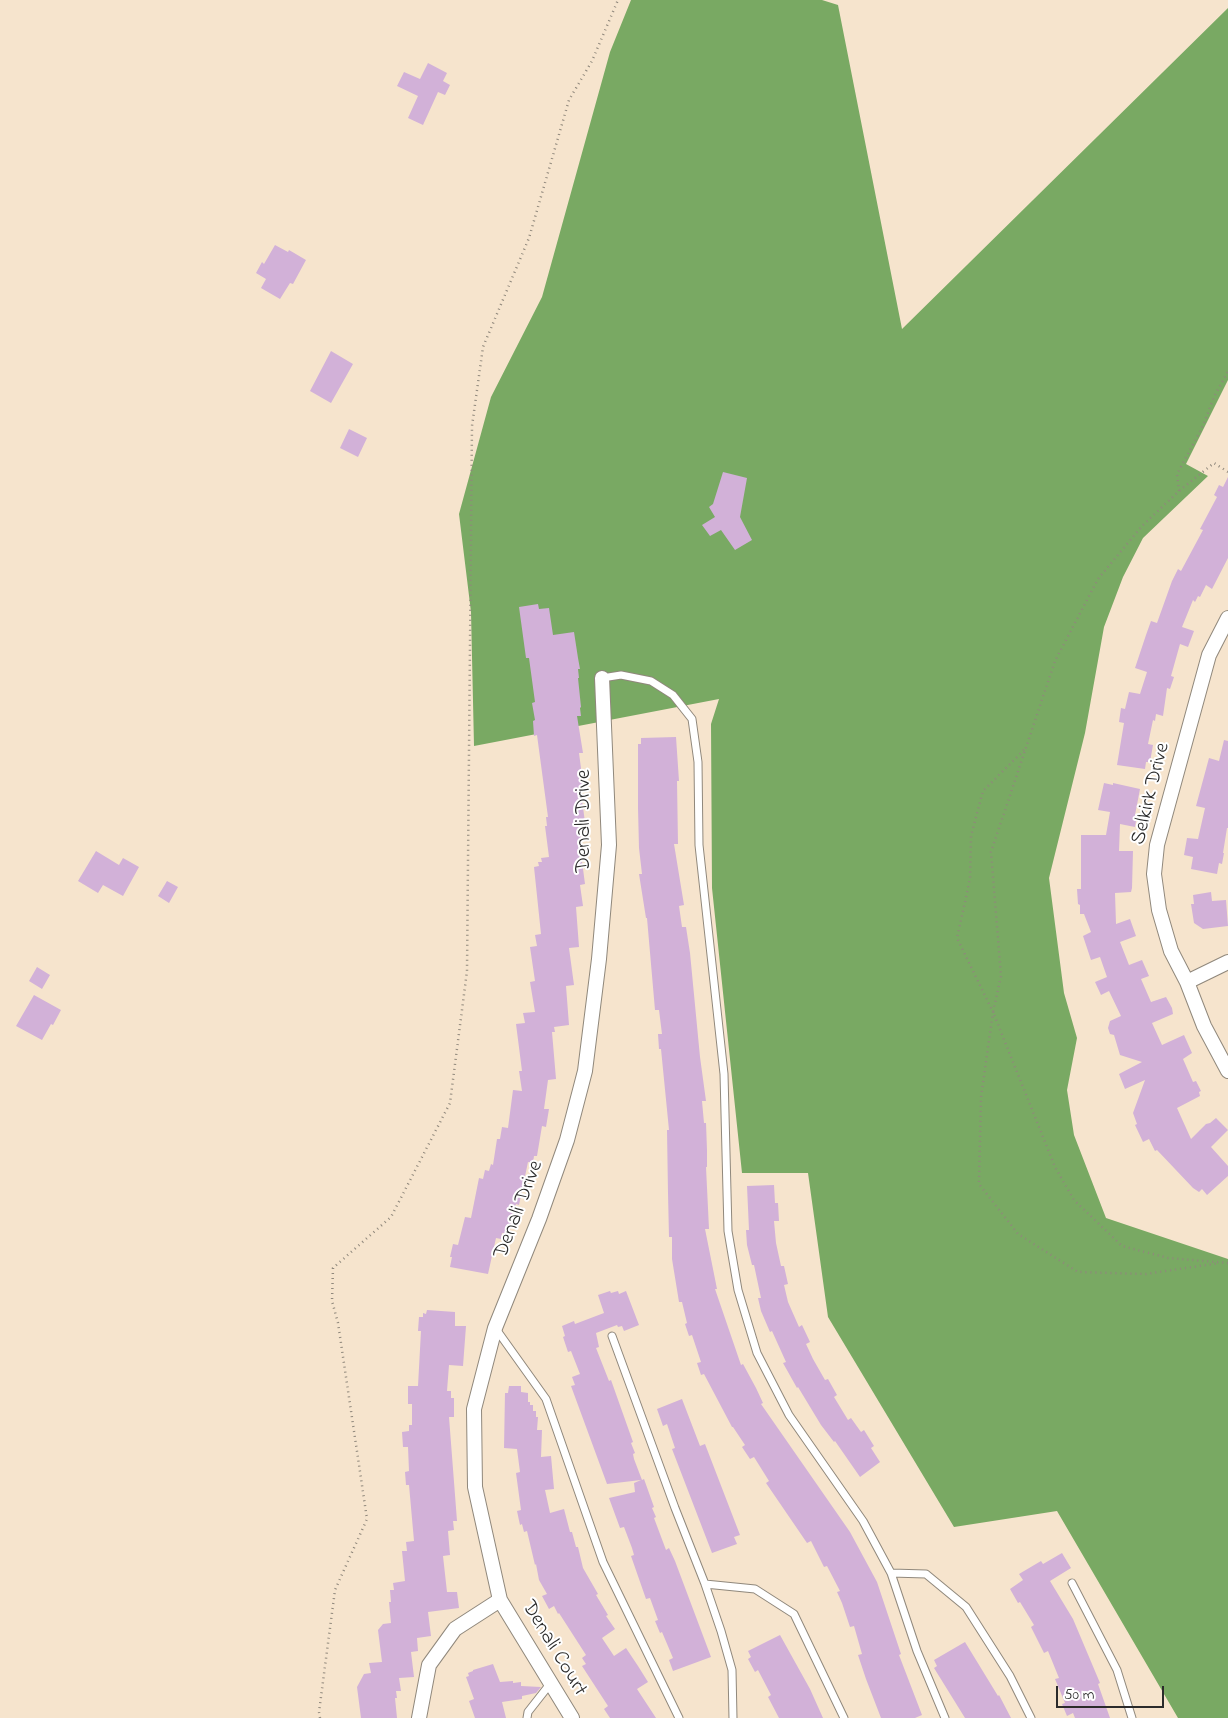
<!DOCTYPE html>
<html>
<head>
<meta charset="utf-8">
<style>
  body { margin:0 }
  #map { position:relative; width:1228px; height:1718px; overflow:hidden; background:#f6e4cd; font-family:"Indie Flower",sans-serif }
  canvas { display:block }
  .scale { position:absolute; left:1056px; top:1686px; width:108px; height:22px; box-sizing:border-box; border:2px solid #2b2b2b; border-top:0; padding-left:6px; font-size:15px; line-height:18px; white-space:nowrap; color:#2b2b2b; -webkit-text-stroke:4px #fff; paint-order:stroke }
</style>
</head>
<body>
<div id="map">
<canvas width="1228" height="1718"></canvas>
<div class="scale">50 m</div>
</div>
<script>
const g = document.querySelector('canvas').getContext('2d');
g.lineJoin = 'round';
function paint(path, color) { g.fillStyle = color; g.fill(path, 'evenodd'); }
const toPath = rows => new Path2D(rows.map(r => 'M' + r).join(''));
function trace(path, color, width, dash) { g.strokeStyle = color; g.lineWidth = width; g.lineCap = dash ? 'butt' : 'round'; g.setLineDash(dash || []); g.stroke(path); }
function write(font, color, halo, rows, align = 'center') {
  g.font = font + ' "Indie Flower",sans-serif'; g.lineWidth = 4; g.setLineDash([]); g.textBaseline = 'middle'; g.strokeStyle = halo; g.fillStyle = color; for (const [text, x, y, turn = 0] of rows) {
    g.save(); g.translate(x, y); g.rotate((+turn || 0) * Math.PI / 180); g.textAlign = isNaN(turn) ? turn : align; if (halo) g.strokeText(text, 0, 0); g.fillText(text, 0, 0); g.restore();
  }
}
const forest = toPath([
  [631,0,822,0,838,5,902,329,1228,8,1228,380,1186,464,1208,476,1143,538,1123,577,1104,627,1085,733,1049,878,1064,993,1077,1038,1067,1090,1074,1135,1106,1218,1228,1259,1228,1718,1178,1718,1057,1511,954,1527,828,1317,808,1173,742,1173,712,888,711,724,719,699,474,746,471,612,459,514,491,397,542,297,610,52]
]);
const building = toPath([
  [428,63,447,73,443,81,450,85,445,95,438,92,423,125,408,118,418,96,397,86,404,72,420,79],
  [275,245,288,252,289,250,306,260,293,284,290,283,280,299,261,288,266,279,256,273,262,262,264,264],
  [331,351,353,364,331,403,310,391],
  [349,429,367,438,358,457,340,448],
  [723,472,747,478,740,517,752,540,735,550,721,530,710,536,702,525,715,517,709,507,713,504],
  [1228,477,1228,558,1212,589,1206,585,1200,597,1198,596,1195,602,1193,600,1182,627,1194,631,1188,647,1180,644,1171,676,1174,677,1170,689,1167,688,1163,716,1156,714,1155,721,1153,720,1148,744,1153,745,1150,762,1146,762,1145,769,1117,765,1124,723,1119,722,1121,708,1125,709,1129,692,1140,694,1147,672,1135,668,1146,635,1151,621,1157,623,1172,581,1178,569,1181,571,1203,530,1200,529,1217,497,1214,495,1219,485,1223,487],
  [538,604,539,609,549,608,553,635,574,632,578,658,580,669,578,669,579,678,578,678,581,707,580,708,581,716,577,716,583,753,579,753,584,791,581,792,586,830,580,831,582,846,580,846,585,884,580,885,583,906,576,907,579,947,569,948,574,985,566,986,569,1025,554,1027,555,1032,552,1032,556,1079,548,1080,544,1109,549,1109,546,1127,542,1126,537,1156,534,1156,533,1163,528,1162,519,1205,516,1204,509,1234,502,1233,501,1239,496,1238,488,1274,450,1267,452,1257,450,1257,453,1244,458,1245,465,1217,471,1218,479,1178,483,1179,485,1170,489,1171,491,1164,493,1165,497,1139,500,1139,502,1127,508,1128,513,1090,522,1091,519,1071,522,1071,516,1024,525,1023,523,1013,535,1012,530,982,535,981,530,947,537,946,535,935,541,934,534,867,539,866,538,862,542,862,541,858,549,857,545,826,547,826,546,817,548,817,537,735,534,736,533,721,535,720,532,703,535,702,529,658,526,658,519,607],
  [676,737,679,781,677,781,678,844,674,844,684,905,679,906,682,927,686,927,690,953,700,1057,706,1101,702,1101,704,1123,706,1123,707,1150,707,1167,706,1167,709,1229,705,1229,717,1289,715,1289,741,1365,743,1364,756,1388,763,1403,761,1404,850,1532,877,1582,901,1654,899,1655,922,1715,915,1718,881,1718,866,1679,858,1655,862,1654,854,1626,850,1627,842,1603,837,1592,840,1591,827,1566,824,1567,811,1541,807,1543,766,1483,769,1481,754,1457,750,1459,742,1447,745,1445,733,1427,732,1427,704,1374,701,1375,697,1363,701,1362,692,1335,689,1336,685,1324,687,1323,682,1302,679,1302,672,1259,672,1237,669,1237,668,1193,667,1130,669,1130,661,1049,659,1049,658,1034,662,1034,659,1010,655,1010,647,918,646,918,639,874,642,874,639,848,638,808,638,744,641,744,641,738],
  [1224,740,1228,741,1228,828,1227,828,1223,853,1224,853,1222,864,1219,863,1217,874,1191,869,1193,857,1184,855,1187,838,1198,839,1205,808,1196,806,1209,758,1219,761],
  [1104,783,1113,785,1113,783,1140,789,1135,815,1137,815,1135,827,1120,824,1119,851,1133,851,1132,888,1131,892,1115,893,1116,924,1130,919,1136,936,1120,942,1129,965,1142,960,1149,976,1141,979,1151,1002,1166,997,1172,1008,1173,1014,1152,1023,1162,1045,1184,1035,1192,1053,1183,1059,1193,1082,1196,1081,1201,1091,1199,1092,1200,1096,1177,1108,1191,1139,1206,1124,1210,1123,1216,1118,1228,1130,1211,1147,1228,1166,1228,1176,1207,1195,1202,1189,1199,1192,1193,1188,1157,1150,1155,1151,1149,1139,1143,1142,1135,1125,1137,1124,1133,1113,1145,1080,1125,1089,1119,1074,1142,1062,1120,1055,1114,1035,1110,1034,1108,1028,1110,1021,1121,1016,1109,991,1101,995,1095,982,1107,977,1100,957,1091,960,1083,936,1091,932,1084,914,1080,914,1080,905,1078,904,1077,889,1081,889,1081,835,1106,835,1110,812,1098,810],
  [96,851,119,865,123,858,139,867,123,896,103,885,98,893,78,881],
  [167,881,178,887,169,903,158,896],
  [1211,892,1212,901,1226,900,1228,926,1203,929,1194,923,1191,904,1194,904,1193,895],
  [37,967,50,975,42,989,29,981],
  [34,995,61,1010,53,1025,51,1024,42,1040,16,1026],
  [774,1185,775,1203,778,1203,779,1221,774,1221,776,1243,781,1266,784,1266,788,1284,784,1285,788,1302,799,1327,802,1325,810,1342,806,1344,813,1359,825,1380,828,1379,837,1395,834,1397,848,1420,851,1418,861,1432,864,1430,874,1446,871,1448,880,1462,860,1477,835,1441,834,1442,821,1425,798,1387,797,1388,783,1363,786,1362,772,1331,770,1332,761,1311,758,1298,761,1298,754,1265,752,1265,747,1245,746,1230,749,1230,747,1186],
  [610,1291,611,1293,618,1291,619,1294,626,1291,639,1325,624,1331,622,1326,618,1327,617,1325,596,1333,599,1347,596,1348,609,1381,611,1380,633,1442,631,1443,635,1453,633,1454,634,1459,642,1480,644,1479,654,1507,652,1508,656,1517,654,1518,666,1550,669,1548,675,1561,711,1657,673,1671,669,1660,673,1658,662,1632,660,1633,655,1621,658,1620,650,1598,646,1599,631,1556,634,1555,632,1548,624,1527,620,1528,609,1498,635,1492,634,1483,641,1480,607,1484,571,1386,575,1385,572,1377,580,1374,571,1351,568,1352,563,1337,565,1336,562,1326,574,1321,575,1324,604,1313,598,1295],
  [427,1310,455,1312,455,1326,466,1326,463,1366,449,1365,447,1391,451,1391,451,1398,454,1398,454,1417,449,1417,457,1521,453,1521,454,1530,448,1531,450,1555,443,1556,447,1592,457,1592,459,1608,428,1612,431,1636,417,1638,418,1651,411,1652,414,1677,399,1678,401,1691,396,1691,397,1698,395,1698,397,1718,361,1718,357,1687,364,1674,371,1673,369,1663,382,1662,378,1630,383,1624,391,1623,389,1602,391,1602,390,1590,394,1590,393,1583,405,1581,402,1551,407,1551,406,1542,414,1541,409,1485,406,1485,405,1472,409,1471,408,1447,403,1447,402,1432,409,1431,409,1425,412,1425,412,1404,408,1404,408,1386,418,1386,421,1331,418,1331,419,1317,423,1317,423,1313,426,1314],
  [509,1386,521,1386,521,1392,528,1393,528,1402,530,1402,530,1405,533,1405,533,1411,536,1411,536,1417,538,1417,537,1430,542,1430,541,1457,551,1456,554,1489,545,1490,550,1513,564,1509,570,1532,572,1532,576,1547,578,1547,583,1568,598,1594,596,1595,608,1615,606,1616,615,1629,602,1638,614,1656,626,1648,638,1666,648,1682,637,1689,656,1718,610,1718,604,1709,608,1706,582,1666,586,1664,582,1658,586,1655,559,1613,558,1614,554,1606,549,1609,542,1596,547,1594,539,1580,536,1564,535,1565,527,1531,524,1532,522,1524,520,1525,517,1511,521,1510,516,1473,520,1472,517,1449,504,1448,505,1393,508,1393],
  [682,1399,700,1446,705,1444,740,1535,734,1537,737,1544,712,1553,672,1449,675,1448,667,1424,663,1426,657,1409],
  [1062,1553,1071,1568,1050,1581,1073,1619,1100,1683,1098,1684,1110,1718,1075,1718,1073,1713,1067,1716,1062,1704,1065,1703,1055,1679,1059,1678,1048,1651,1044,1653,1031,1627,1034,1625,1020,1602,1018,1603,1010,1589,1023,1580,1019,1574,1041,1561,1043,1564],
  [780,1635,810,1689,823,1718,779,1718,768,1697,771,1695,758,1670,755,1672,748,1659,751,1657,748,1651],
  [965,1642,998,1696,999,1695,1011,1718,965,1718,934,1668,937,1666,934,1660],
  [493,1664,500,1682,513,1681,513,1683,521,1682,521,1686,541,1687,536,1693,522,1696,522,1699,502,1702,506,1718,475,1718,469,1701,474,1699,466,1677,469,1676,468,1673,473,1671,473,1670]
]);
const path = toPath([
  [1228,472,1214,463,1179,491,1142,526,1098,579,1055,661,991,852,1001,976,993,1012,1055,1167,1074,1200,1122,1246,1168,1258,1228,1263],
  [1179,491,1177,474,1203,426,1214,397,1228,371],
  [1024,750,983,791,971,836,970,879,957,938,993,1012,981,1097,979,1184,1018,1234,1078,1272,1146,1274,1219,1263],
  [320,1718,319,1712,335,1590,367,1519,338,1323,332,1301,333,1268,391,1217,450,1103,467,971,472,426,483,347,529,238,569,100,592,61,618,0]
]);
const lane = toPath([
  [602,678,621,675,651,681,673,695,692,719,698,762,699,845,724,1074,728,1231,738,1290,757,1353,789,1415,863,1521,891,1573,926,1574,966,1607,1010,1676,1031,1718],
  [496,1329,546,1399,603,1562,679,1718],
  [612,1336,675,1508,705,1584,721,1631,732,1670,733,1718],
  [891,1573,917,1651,945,1718],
  [1072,1583,1117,1670,1132,1718],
  [705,1584,755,1589,794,1614,844,1718],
  [527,1718,528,1712,550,1684]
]);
const street = toPath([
  [1228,618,1209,655,1157,845,1154,874,1159,910,1171,951,1187,982,1204,1026,1228,1071],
  [1187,982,1228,962],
  [500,1600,572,1718],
  [419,1718,429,1665,455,1629,500,1600,475,1487,474,1409,495,1328,539,1219,567,1140,585,1071,599,959,609,845,602,678]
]);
const streetNames = [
  ["Selkirk Drive",1152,794,-76],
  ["Denali Drive",586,821,-90],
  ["Denali Drive",520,1210,-69],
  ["Denali Court",553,1649,59]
];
paint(forest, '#79a963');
paint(building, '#d2b1d8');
trace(lane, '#90887c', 9);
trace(street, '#90887c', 16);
trace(path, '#90887c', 2.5, [1, 4]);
trace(lane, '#fff', 7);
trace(street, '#fff', 14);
write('21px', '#2b2b2b', '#fff', streetNames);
</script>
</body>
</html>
